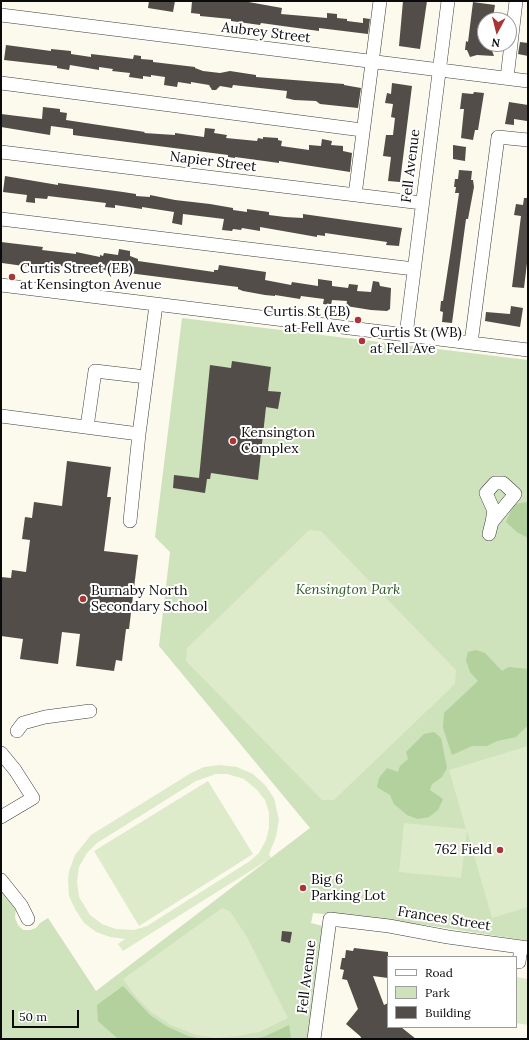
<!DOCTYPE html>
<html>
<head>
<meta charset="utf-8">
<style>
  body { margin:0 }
  #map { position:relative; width:529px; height:1040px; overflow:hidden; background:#fcfaec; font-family:Lora,serif }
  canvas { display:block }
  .frame { position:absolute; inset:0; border:2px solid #0b0b0b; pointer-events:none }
  .legend { position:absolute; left:387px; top:956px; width:130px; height:72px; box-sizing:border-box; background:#fff; border:1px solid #9d9d9d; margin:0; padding:5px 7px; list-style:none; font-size:12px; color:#0b0b0b }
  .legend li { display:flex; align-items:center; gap:8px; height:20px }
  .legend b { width:20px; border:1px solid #9d9d9d }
  .north { position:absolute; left:477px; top:12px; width:40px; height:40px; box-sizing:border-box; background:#fff; border:1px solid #9d9d9d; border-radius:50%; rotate:187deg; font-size:11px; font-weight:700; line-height:16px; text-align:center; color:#0b0b0b }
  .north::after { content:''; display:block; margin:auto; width:14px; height:18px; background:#a83637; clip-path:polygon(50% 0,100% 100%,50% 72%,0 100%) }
  .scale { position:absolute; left:12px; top:1010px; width:67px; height:18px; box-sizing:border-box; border:2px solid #0b0b0b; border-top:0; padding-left:5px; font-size:12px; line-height:14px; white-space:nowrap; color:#0b0b0b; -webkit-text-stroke:3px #fff; paint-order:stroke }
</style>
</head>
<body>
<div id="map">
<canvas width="529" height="1040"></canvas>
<div class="frame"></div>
<ul class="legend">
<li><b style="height:5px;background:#fff"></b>Road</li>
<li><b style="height:11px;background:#cee2bb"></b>Park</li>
<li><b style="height:11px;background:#524d49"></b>Building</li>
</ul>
<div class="north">N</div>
<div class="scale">50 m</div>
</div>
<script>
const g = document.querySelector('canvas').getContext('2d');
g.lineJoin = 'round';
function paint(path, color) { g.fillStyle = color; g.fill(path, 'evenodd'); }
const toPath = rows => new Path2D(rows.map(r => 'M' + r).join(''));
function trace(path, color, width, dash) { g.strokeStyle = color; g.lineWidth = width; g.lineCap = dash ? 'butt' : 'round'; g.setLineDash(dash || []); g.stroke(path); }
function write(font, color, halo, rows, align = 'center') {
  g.font = font + ' Lora,serif'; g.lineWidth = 4; g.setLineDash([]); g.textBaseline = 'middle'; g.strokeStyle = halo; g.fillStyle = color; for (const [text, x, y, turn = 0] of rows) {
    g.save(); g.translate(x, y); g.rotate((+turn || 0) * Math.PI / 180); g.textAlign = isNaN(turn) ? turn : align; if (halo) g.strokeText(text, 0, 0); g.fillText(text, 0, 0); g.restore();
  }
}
const green = toPath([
  [182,318,528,360,528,941,433,926,313,913,311,923,323,926,309,1039,1,1039,1,888,16,907,15,918,18,925,23,930,30,930,36,928,40,923,48,918,96,991,310,828,159,646,170,552,155,537]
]);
const forest = toPath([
  [528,502,528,538,517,532,506,522,514,504],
  [476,650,485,653,502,671,509,667,528,669,528,725,516,737,497,741,487,746,472,746,452,755,443,728,444,713,478,681,470,672,466,660,468,652],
  [434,732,441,738,447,768,442,777,432,784,430,790,443,799,438,810,429,817,418,819,407,815,394,804,390,795,377,787,379,778,387,768,398,772,400,766,408,759,406,752,424,734],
  [123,986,150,1015,166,1026,188,1036,202,1039,118,1039,98,1021,97,1005],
  [289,1025,291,1038,290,1039,253,1039,266,1036]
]);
const pitch = toPath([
  [309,530,321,531,456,670,455,684,334,800,322,800,186,661,187,648],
  [528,746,528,907,492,918,467,831,461,878,399,872,404,823,466,829,449,770],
  [220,765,237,767,253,774,265,785,274,798,279,820,276,837,269,854,271,858,123,951,118,944,125,939,110,937,96,932,84,923,75,909,69,896,68,880,69,871,75,855,91,835,191,773,204,767],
  [216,774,227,774,244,779,257,790,265,800,269,813,269,828,266,840,259,853,250,861,147,926,134,930,116,929,102,924,90,915,79,897,77,882,79,867,87,853,97,843,196,781],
  [208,781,253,854,139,926,94,851],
  [222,908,230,911,247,937,288,1018,259,1032,238,1036,216,1038,196,1035,171,1025,151,1012,136,997,123,979],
  [516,977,528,979,528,1025,516,1023]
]);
const building = toPath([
  [149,1,175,1,173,12,148,8],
  [192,1,243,1,282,8,281,14,327,18,327,13,337,14,337,18,347,19,347,21,363,23,363,18,370,19,368,34,319,28,319,31,261,23,260,25,231,21,231,19,200,16,200,14,191,13],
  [403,1,427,1,420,49,399,46],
  [473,2,495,5,493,18,485,17,485,44,492,44,491,48,494,56,477,55,470,57,467,50,465,50,466,41,468,42],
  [520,42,528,43,528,56,518,54],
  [6,45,51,51,51,49,71,51,71,54,91,57,91,54,133,59,134,55,141,56,141,59,153,60,153,62,195,67,195,68,203,71,220,73,230,71,256,75,256,77,344,84,344,85,361,88,358,108,320,104,316,101,294,100,286,98,287,91,233,85,232,88,220,86,216,90,212,90,209,85,191,82,191,84,178,82,177,87,164,85,165,77,151,75,151,77,143,76,143,79,129,77,130,73,112,71,113,69,99,67,99,70,70,65,69,70,57,68,57,66,4,60],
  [392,83,412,86,400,182,388,181,391,157,383,156,386,135,393,135,395,118,391,117,393,104,385,103,387,93,391,94],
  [474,92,484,93,478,130,475,130,473,140,461,138,464,109,460,109,462,93,473,94],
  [509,102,528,105,527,121,514,119,514,125,505,124],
  [43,107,60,109,60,112,67,113,66,120,145,132,144,133,175,135,175,133,204,137,205,128,215,129,214,133,227,135,226,138,257,141,258,138,263,139,263,137,278,138,278,140,282,141,281,146,309,150,309,145,321,146,322,139,332,141,331,145,343,146,343,151,352,153,350,172,279,161,279,163,235,157,235,158,228,157,228,155,73,135,73,129,51,126,50,135,1,127,1,114,42,119],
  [453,145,466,147,465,161,453,159],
  [459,170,472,171,471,180,473,180,474,187,468,219,466,219,452,323,442,322,443,312,440,311,441,301,443,301,451,249,459,193,455,193,456,187,454,187,455,179,458,179],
  [5,176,58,185,58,183,123,192,136,194,136,196,150,197,150,195,175,200,210,204,233,208,233,210,247,212,247,209,269,212,269,215,285,217,303,218,303,214,402,228,400,239,399,246,386,245,387,242,325,233,325,236,317,235,317,237,260,227,260,231,242,228,241,230,233,229,232,231,222,230,224,219,183,214,182,225,172,223,174,212,142,207,142,209,115,205,115,208,105,207,106,203,48,196,47,199,35,198,35,203,26,202,27,195,3,192],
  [524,198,528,198,528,255,524,288,512,287,521,216,514,215,516,204,523,205],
  [1,242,43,247,42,250,76,254,76,252,100,257,100,255,103,256,104,253,118,255,119,249,130,251,130,256,138,259,138,261,214,272,214,270,218,270,219,265,266,272,265,280,291,285,292,282,318,286,318,279,332,281,332,286,348,288,349,284,358,285,357,291,371,292,373,281,379,282,380,286,391,288,390,309,387,311,371,310,346,306,347,301,332,300,331,305,323,304,324,299,301,296,300,299,275,295,275,296,265,295,243,291,238,289,238,287,113,271,40,264,40,266,35,265,31,267,2,263],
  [511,306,523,308,520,327,485,321,486,312,510,314],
  [232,361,271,367,268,391,281,392,278,409,266,407,258,480,211,473,210,479,207,479,205,493,173,488,174,475,199,478,210,365,231,368],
  [67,461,111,467,107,497,111,497,104,551,138,555,129,629,126,629,122,661,116,660,114,671,76,666,80,634,62,632,58,664,20,659,23,639,1,636,1,577,11,578,12,570,26,572,30,540,22,539,25,517,32,518,34,502,62,506],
  [282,931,292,932,290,943,281,941],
  [354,948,388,952,388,978,373,976,384,1005,388,1003,388,1027,401,1027,416,1039,362,1039,360,1036,346,1024,358,1009,347,980,342,979,344,970,340,969,342,958,345,958,346,950,353,951]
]);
const minor = toPath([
  [1,15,528,81],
  [507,78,516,1],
  [1,83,362,130],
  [1,152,422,203],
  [355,195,380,1],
  [1,219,414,269],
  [1,285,528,350],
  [406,335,448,1],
  [471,343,498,137,528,140],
  [1,416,139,434,130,521],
  [87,427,95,371,146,377],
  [139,434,156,305],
  [489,534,492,522,515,494,503,483,495,483,486,493,494,511,492,522],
  [17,731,23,723,45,717,90,711],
  [1,753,15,770,33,798,1,817],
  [1,880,21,905,28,919],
  [519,962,521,947],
  [314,1039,330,919,389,926,448,937,528,948]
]);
const markers = [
  [12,277,4,"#a83637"],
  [358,320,4,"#a83637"],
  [362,341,4,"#a83637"],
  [233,441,4,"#a83637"],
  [83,599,4,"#a83637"],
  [500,850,4,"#a83637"],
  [303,888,4,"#a83637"]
];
const streetNames = [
  ["Aubrey Street",266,33,7],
  ["Napier Street",213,162,7],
  ["Fell Avenue",411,166,-83],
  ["Frances Street",444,919,9],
  ["Fell Avenue",307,977,-83]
];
const poiNames = [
  ["Curtis Street (EB)",20,269],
  ["at Kensington Avenue",20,285],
  ["Curtis St (EB)",350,312,"right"],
  ["at Fell Ave",350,328,"right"],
  ["Curtis St (WB)",370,333],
  ["at Fell Ave",370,349],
  ["Kensington",241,433],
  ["Complex",241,449],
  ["Burnaby North",91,591],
  ["Secondary School",91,607],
  ["762 Field",492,850,"right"],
  ["Big 6",311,880],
  ["Parking Lot",311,896]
];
const parkNames = [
  ["Kensington Park",348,590]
];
paint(green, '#cee2bb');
paint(forest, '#b2d19c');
paint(pitch, '#deebcb');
paint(building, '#524d49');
trace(minor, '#3e3e3e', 14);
trace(minor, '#fff', 13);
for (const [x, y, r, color] of markers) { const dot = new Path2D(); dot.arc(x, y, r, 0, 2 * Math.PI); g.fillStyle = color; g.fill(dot); trace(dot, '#fff', 1.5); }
write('14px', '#0b0b0b', '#fff', streetNames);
write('14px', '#0b0b0b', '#fff', poiNames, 'left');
write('italic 14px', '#2e5a25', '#fff', parkNames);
</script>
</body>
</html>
